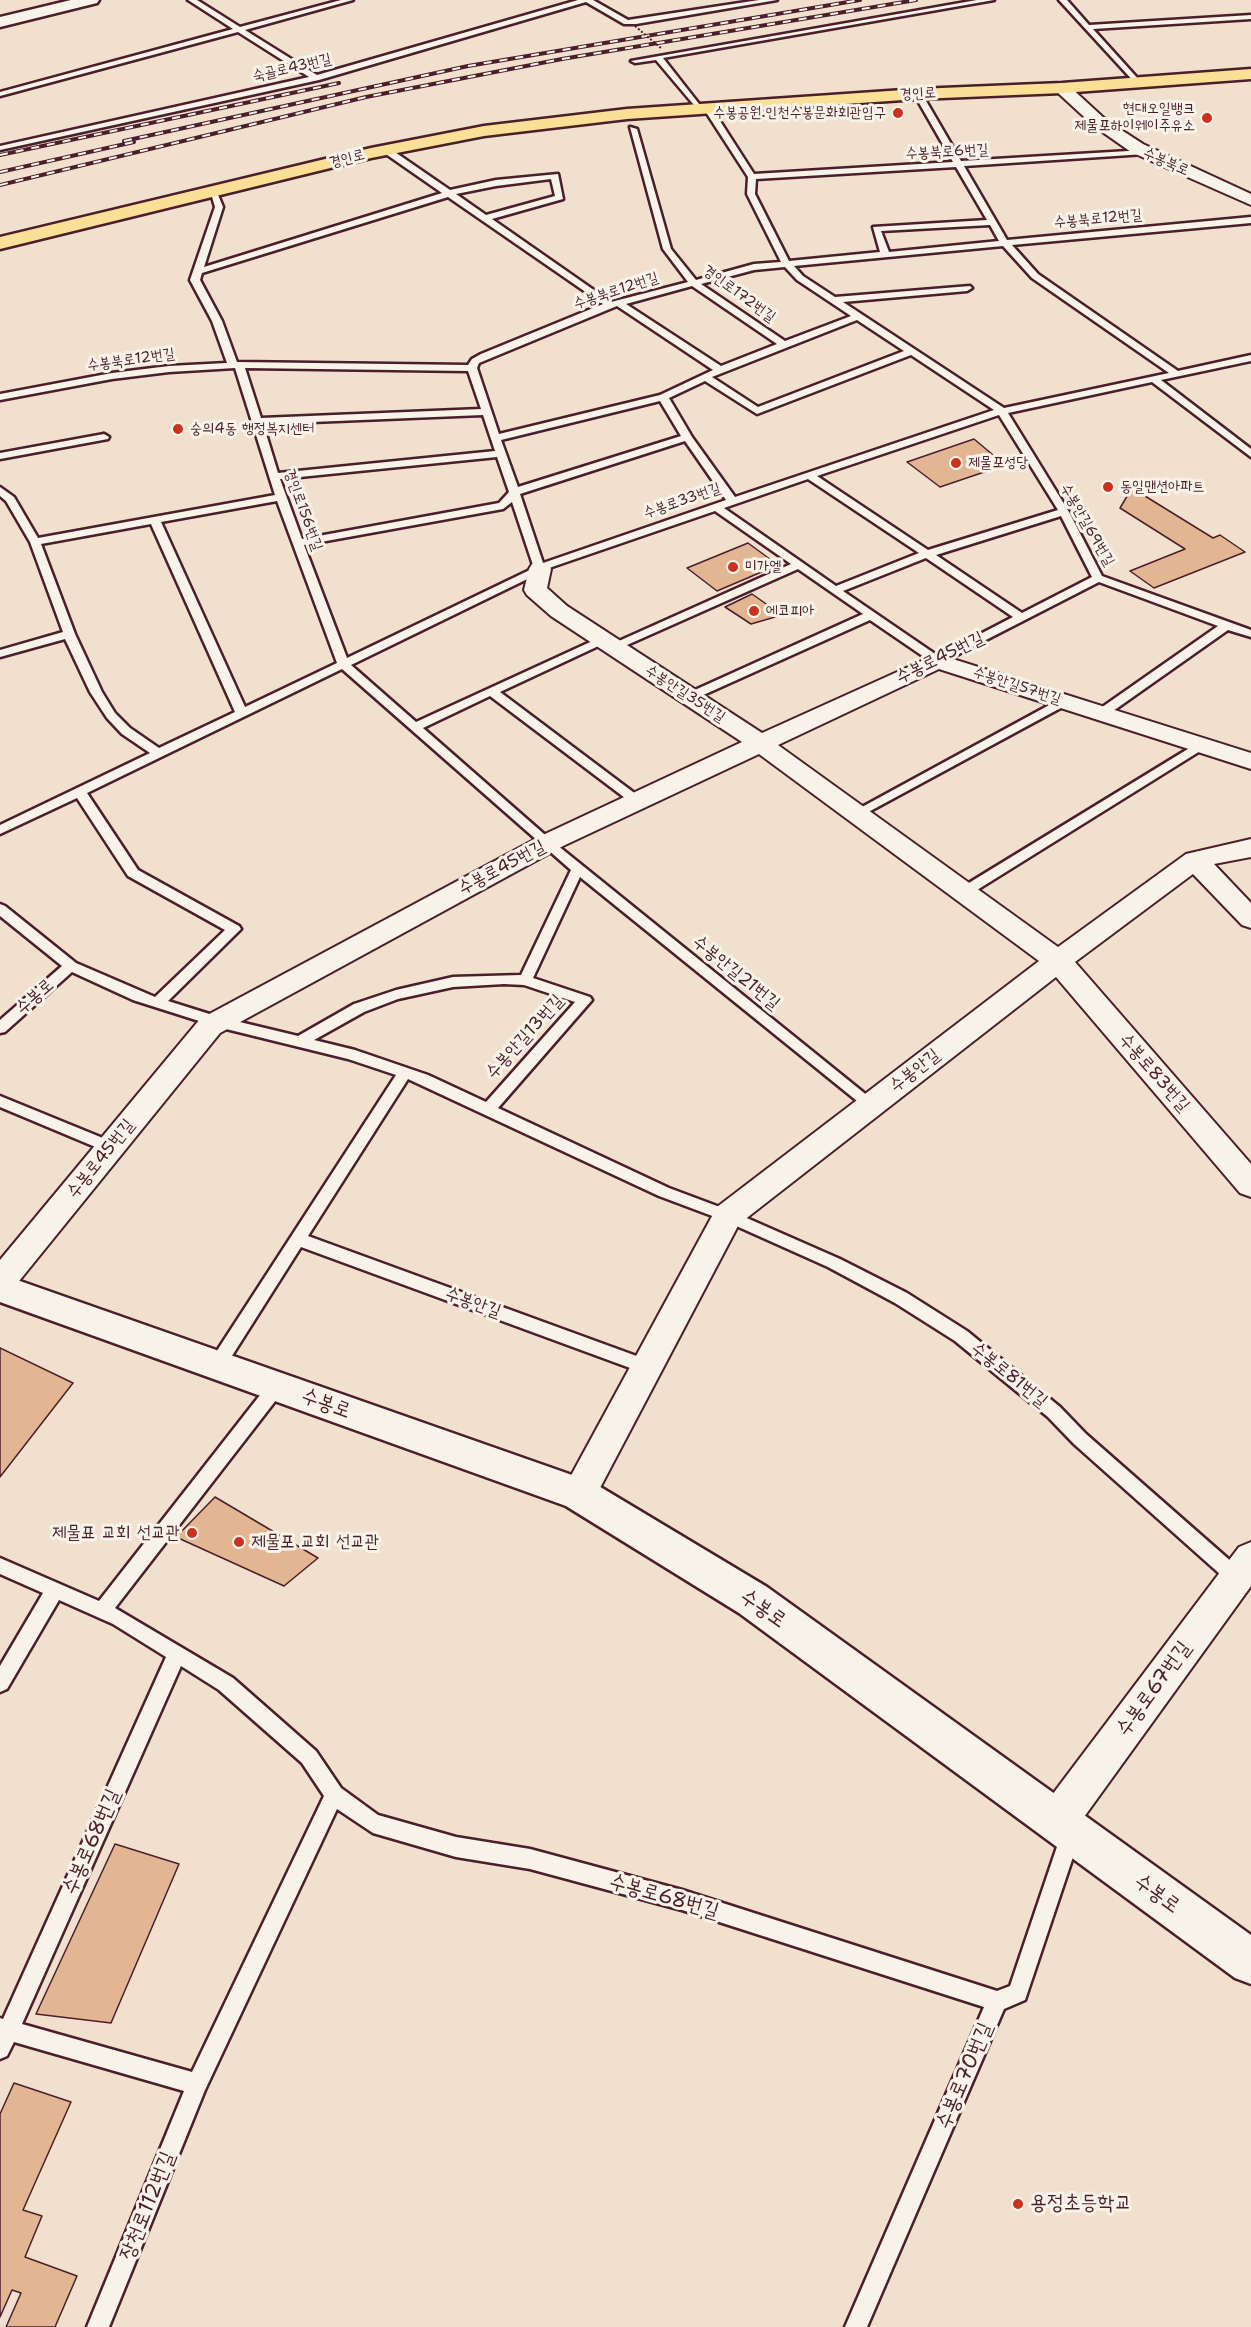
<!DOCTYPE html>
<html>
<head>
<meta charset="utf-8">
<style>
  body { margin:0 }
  canvas { display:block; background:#f1e0ce }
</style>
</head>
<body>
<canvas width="1251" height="2327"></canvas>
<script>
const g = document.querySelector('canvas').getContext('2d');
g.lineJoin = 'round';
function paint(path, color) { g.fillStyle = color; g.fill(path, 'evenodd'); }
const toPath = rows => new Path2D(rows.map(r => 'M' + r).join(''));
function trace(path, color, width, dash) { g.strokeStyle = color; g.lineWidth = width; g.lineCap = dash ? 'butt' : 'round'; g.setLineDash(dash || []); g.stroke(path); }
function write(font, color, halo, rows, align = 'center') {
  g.font = font + ' "Shantell Sans","Poor Story",sans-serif'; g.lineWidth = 6; g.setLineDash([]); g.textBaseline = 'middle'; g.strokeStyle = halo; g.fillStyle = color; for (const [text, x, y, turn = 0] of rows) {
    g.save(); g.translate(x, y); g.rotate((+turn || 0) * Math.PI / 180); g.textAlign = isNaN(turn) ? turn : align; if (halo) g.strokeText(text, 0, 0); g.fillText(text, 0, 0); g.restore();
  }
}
const building = toPath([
  [974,439,1005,465,940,487,907,462,974,439],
  [1132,488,1213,538,1220,535,1245,552,1154,588,1130,571,1185,549,1120,508,1132,488],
  [748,543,778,565,717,591,687,568,748,543],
  [752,594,782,615,751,624,725,607,752,594],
  [0,1348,73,1383,0,1477,0,1348],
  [215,1497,318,1558,284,1586,176,1537,215,1497],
  [115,1844,179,1864,111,2023,36,2014,115,1844],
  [14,2083,71,2102,23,2210,42,2216,25,2257,77,2276,55,2327,6,2327,21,2293,12,2290,0,2317,0,2114,14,2083]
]);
const service = toPath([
  [188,0,197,0,240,27,341,0,353,0,245,30,317,75,578,0,593,0,628,20,759,0,777,0,636,24,624,24,586,2,319,80,0,150,0,146,309,77,238,32,0,96,0,92,233,29,188,0],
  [977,0,994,0,663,58,703,109,699,111,656,60,635,63,631,61,977,0],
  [1059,0,1067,0,1089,25,1251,15,1251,19,1093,29,1140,81,1140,85,1137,85,1059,0],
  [918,92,922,94,961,161,1145,150,1149,152,1145,154,964,166,1007,240,1251,217,1251,223,1012,245,1038,274,1178,371,1251,355,1251,361,1161,380,1251,449,1251,457,1152,382,1008,413,1069,512,1102,576,1251,630,1251,637,1228,630,1106,716,1098,716,1098,710,1218,626,1099,582,941,663,933,663,870,620,690,701,684,697,686,694,863,614,798,569,618,649,610,649,610,645,791,564,715,511,552,567,351,665,416,722,599,638,607,638,607,642,500,692,641,798,643,801,641,804,633,804,490,696,423,728,552,841,879,1105,877,1109,867,1109,580,877,533,978,590,997,592,1000,498,1108,669,1188,733,1212,840,1259,907,1293,967,1331,1060,1407,1086,1434,1242,1571,1245,1577,1242,1583,1236,1585,1230,1583,1074,1444,1048,1417,955,1341,895,1303,828,1267,723,1220,659,1196,408,1079,308,1236,653,1362,655,1367,653,1372,647,1374,641,1372,301,1247,223,1370,217,1372,211,1370,209,1365,211,1360,396,1075,348,1059,218,1027,133,1000,72,972,5,1032,0,1033,0,1020,62,966,0,916,0,904,5,906,76,963,155,997,225,930,128,876,77,798,0,834,0,825,150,753,122,734,107,718,90,692,65,639,0,657,0,650,63,632,30,542,6,501,0,496,0,487,14,497,38,538,275,495,235,368,169,372,112,379,0,400,0,394,112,373,169,366,227,363,212,321,190,280,215,207,210,190,216,190,223,207,204,267,442,193,383,152,383,148,389,148,450,190,496,180,558,174,563,199,492,219,611,302,688,282,663,249,630,127,637,129,671,249,696,280,754,264,781,262,747,194,748,177,704,109,705,107,711,107,754,174,953,162,914,94,918,92],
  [956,167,987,220,873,227,880,252,789,261,755,194,756,179,956,167],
  [551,179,555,196,486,215,456,194,496,186,551,179],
  [448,197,603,304,481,354,472,359,468,365,237,362,222,321,200,280,202,273,448,197],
  [990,225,999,241,889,252,881,231,990,225],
  [1003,246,1032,278,1169,373,1004,408,843,302,967,291,972,288,970,286,835,297,803,276,794,266,1003,246],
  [785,267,797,280,851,316,785,341,701,284,754,270,785,267],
  [692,286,777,344,721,366,626,304,692,286],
  [617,306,713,370,660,395,499,434,477,368,479,363,617,306],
  [857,320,904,351,758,407,712,377,857,320],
  [911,355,994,410,735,497,692,437,669,398,705,381,757,414,911,355],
  [245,368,468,371,481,409,261,418,245,368],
  [660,401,681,436,518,487,501,440,660,401],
  [483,415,495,451,278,473,263,424,483,415],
  [999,415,1058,510,928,550,817,476,999,415],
  [685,441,726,500,543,563,520,494,685,441],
  [497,457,509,492,499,503,302,539,280,479,497,457],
  [808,479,919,553,836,586,724,508,808,479],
  [277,501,337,663,245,707,161,522,277,501],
  [512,502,534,568,347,658,304,545,503,509,512,502],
  [1061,516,1092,577,1022,613,936,555,1061,516],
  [151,524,235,712,159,748,130,728,115,713,102,692,75,634,41,544,151,524],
  [926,558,1013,617,938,656,843,591,926,558],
  [342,669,571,870,521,975,453,977,396,990,354,1004,298,1036,219,1017,168,1001,241,929,239,926,138,870,87,793,342,669],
  [504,984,524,985,575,1002,486,1102,428,1075,355,1050,314,1040,364,1012,398,999,453,987,504,984],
  [104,434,109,437,108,439,0,459,0,453,104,434],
  [1064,697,1070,701,1068,704,861,816,853,816,851,813,1064,697],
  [1201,741,1205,742,1205,748,969,895,959,895,957,892,959,889,1201,741],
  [0,1096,115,1143,117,1147,115,1151,105,1151,0,1107,0,1096],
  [277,1379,283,1381,285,1386,283,1391,115,1608,233,1678,316,1751,341,1788,378,1815,456,1837,530,1849,682,1890,997,1991,1010,1986,1064,1826,1071,1823,1078,1826,1081,1833,1025,2000,1004,2009,867,2327,845,2327,984,2007,682,1910,530,1869,456,1857,373,1833,337,1809,205,2090,109,2327,87,2327,184,2091,14,2042,7,2056,0,2059,0,2018,3,2019,166,1657,113,1624,59,1600,7,1689,0,1692,0,1666,43,1593,0,1574,0,1558,99,1601,271,1381,277,1379],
  [181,1666,219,1690,302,1763,324,1796,192,2072,22,2024,181,1666]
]);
const minor = toPath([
  [1062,83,1068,85,1106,120,1143,144,1251,194,1251,205,1131,152,1094,126,1056,91,1054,88,1062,83],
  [540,562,548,564,551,569,547,588,567,606,762,733,937,654,1251,753,1251,769,939,669,778,745,1058,947,1186,854,1251,839,1251,857,1214,864,1251,903,1251,928,1242,925,1193,874,1075,962,1251,1164,1251,1197,1240,1193,1056,977,739,1224,591,1505,579,1509,567,1505,562,1494,567,1483,717,1207,1039,961,759,754,563,846,220,1033,11,1291,0,1295,0,1260,200,1019,545,834,742,742,551,616,527,595,524,590,529,569,532,564,540,562],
  [1251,1542,1251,1586,1071,1835,1057,1840,1043,1835,1038,1821,1043,1807,1239,1547,1251,1542]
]);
const tertiary = toPath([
  [0,1274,592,1482,767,1587,1251,1935,1251,1984,1235,1978,739,1613,566,1506,0,1302,0,1274]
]);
const secondary = toPath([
  [71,0,99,0,97,3,0,27,0,17,71,0]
]);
const primary = toPath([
  [1251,69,1251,79,1062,93,918,99,627,119,484,136,371,158,0,249,0,237,371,148,484,126,627,109,918,89,1062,83,1251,69]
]);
const rail = toPath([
  [124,141,468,66,860,0],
  [0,155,339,83],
  [0,172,134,142],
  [0,185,366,97,562,59,916,0]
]);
const pathBridge = toPath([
  [635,26,662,49]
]);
const markers = [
  [898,113,6,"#c8321e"],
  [1207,118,6,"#c8321e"],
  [178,429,6,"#c8321e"],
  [956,463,6,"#c8321e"],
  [1108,487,6,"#c8321e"],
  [733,567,6,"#c8321e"],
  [754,611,6,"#c8321e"],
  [192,1533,6,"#c8321e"],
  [239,1542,6,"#c8321e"],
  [1018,2204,6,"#c8321e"]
];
const farStreetnames = [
  ["숙골로43번길",292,68,-13],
  ["경인로",918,94,-3],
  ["수봉북로6번길",947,152,-3],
  ["경인로",347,159,-14],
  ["수봉북로",1166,162,24],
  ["수봉북로12번길",1098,219,-5],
  ["수봉북로12번길",616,291,-18],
  ["경인로172번길",739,294,36],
  ["수봉북로12번길",131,360,-8],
  ["수봉로33번길",682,501,-19],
  ["경인로156번길",303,510,70],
  ["수봉안길69번길",1087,525,60],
  ["수봉안길57번길",1017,686,18],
  ["수봉안길35번길",685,694,33]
];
const farPoinames = [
  ["현대오일뱅크",1195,109,"right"],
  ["제물포하이웨이주유소",1195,126,"right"],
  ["수봉공원.인천수봉문화회관입구",886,113,"right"],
  ["숭의4동 행정복지센터",190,429],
  ["제물포성당",968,463],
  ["동일맨션아파트",1120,487],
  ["미가엘",745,567],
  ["에코피아",766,611]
];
const streetNames = [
  ["수봉로45번길",940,658,-26],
  ["수봉로45번길",502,868,-28],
  ["수봉안길21번길",736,973,39],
  ["수봉로",35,997,-41],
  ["수봉안길13번길",525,1037,-48],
  ["수봉안길",915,1071,-38],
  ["수봉로83번길",1154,1073,49],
  ["수봉로45번길",101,1159,-51],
  ["수봉안길",473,1303,20],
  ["수봉로81번길",1009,1375,39]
];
const poiNames = [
  ["제물표 교회 선교관",180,1533],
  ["제물포 교회 선교관",251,1542,"left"]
];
const nearStreetnames = [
  ["수봉로",326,1404,20],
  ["수봉로",763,1609,35],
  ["수봉로67번길",1154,1689,-54],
  ["수봉로68번길",92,1842,-66],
  ["수봉로",1157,1894,36],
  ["수봉로68번길",664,1897,16],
  ["수봉로70번길",965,2076,-67],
  ["장천로112번길",148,2206,-68]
];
const nearPoinames = [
  ["용정초등학교",1030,2204]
];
paint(building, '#e2b593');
trace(building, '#4a1f2b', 1.5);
trace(service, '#4a1f2b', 5);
trace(minor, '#4a1f2b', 4);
trace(tertiary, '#4a1f2b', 5);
trace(secondary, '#4a1f2b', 5);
trace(primary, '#4a1f2b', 5);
paint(service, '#f7f3e8');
paint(minor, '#f7f3e8');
paint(tertiary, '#f7f3e8');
paint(secondary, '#f7f3e8');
paint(primary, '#f9e096');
trace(rail, '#4a1f2b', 4);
trace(rail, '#f7f3e8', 2, [8]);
trace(pathBridge, '#4a1f2b', 2, [2, 2]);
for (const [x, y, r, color] of markers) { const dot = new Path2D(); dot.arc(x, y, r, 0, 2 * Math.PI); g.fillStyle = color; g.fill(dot); trace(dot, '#f7f3e8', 2); }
write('15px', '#4a1f2b', '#f7f3e8', farStreetnames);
write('15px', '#4a1f2b', '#f7f3e8', farPoinames, 'left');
write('18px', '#4a1f2b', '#f7f3e8', streetNames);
write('18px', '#4a1f2b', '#f7f3e8', poiNames, 'right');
write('21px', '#4a1f2b', '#f7f3e8', nearStreetnames);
write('21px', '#4a1f2b', '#f7f3e8', nearPoinames, 'left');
</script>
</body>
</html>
